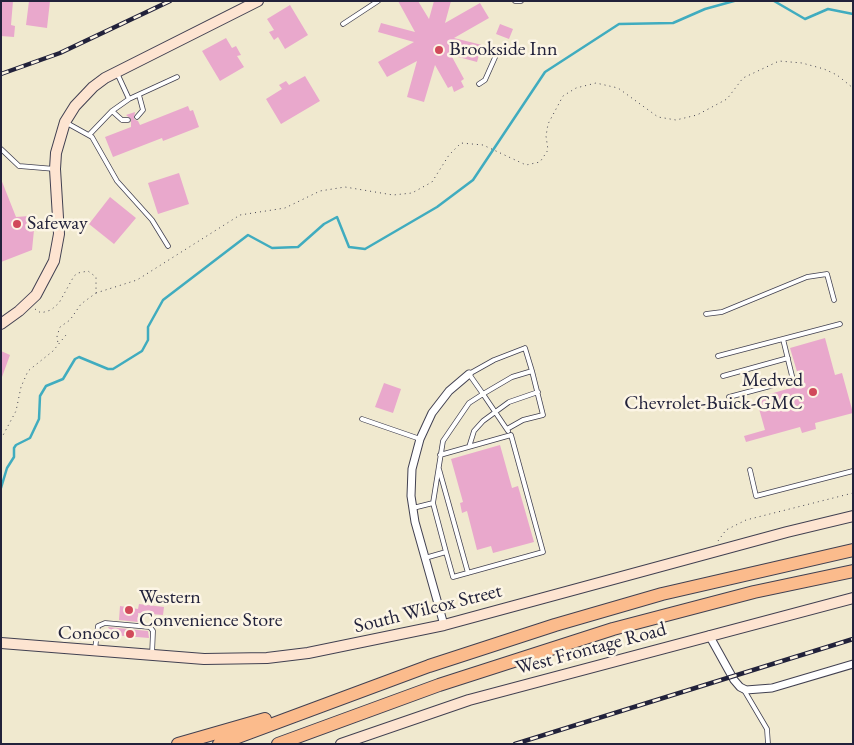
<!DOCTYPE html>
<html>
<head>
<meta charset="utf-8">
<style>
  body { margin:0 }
  #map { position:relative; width:854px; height:745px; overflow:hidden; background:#f0e9cf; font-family:"EB Garamond",serif }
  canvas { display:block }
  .frame { position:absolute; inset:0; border:2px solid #22223b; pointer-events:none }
</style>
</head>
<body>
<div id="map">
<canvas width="854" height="745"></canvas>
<div class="frame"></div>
</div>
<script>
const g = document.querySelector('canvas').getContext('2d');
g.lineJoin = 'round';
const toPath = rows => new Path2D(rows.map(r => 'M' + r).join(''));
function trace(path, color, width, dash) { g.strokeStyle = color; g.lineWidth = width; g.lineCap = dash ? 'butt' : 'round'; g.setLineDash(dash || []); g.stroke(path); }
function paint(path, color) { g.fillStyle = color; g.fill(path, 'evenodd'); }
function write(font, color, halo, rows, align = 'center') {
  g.font = font + ' "EB Garamond",serif'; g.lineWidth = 5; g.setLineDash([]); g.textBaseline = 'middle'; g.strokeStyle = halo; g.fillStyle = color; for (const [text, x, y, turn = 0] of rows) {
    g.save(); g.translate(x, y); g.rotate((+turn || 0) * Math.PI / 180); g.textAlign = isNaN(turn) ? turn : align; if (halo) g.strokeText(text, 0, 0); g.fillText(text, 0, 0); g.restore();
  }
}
const stream = toPath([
  [774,1,805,19,828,9,853,14],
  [1,488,7,468,14,457,14,448,16,445,30,438,39,419,40,396,46,386,63,379,75,359,79,357,108,369,113,369,142,351,148,340,148,327,163,300,248,235,272,248,298,247,324,224,337,217,349,247,365,249,437,207,473,180,545,72,619,24,673,23,705,9,734,1]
]);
const building = toPath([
  [1,1,13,1,11,25,15,26,14,37,1,36],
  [29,1,50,1,47,28,26,25],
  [398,1,418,1,429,19,434,1,451,1,445,23,480,3,489,18,454,38,482,45,477,62,451,55,464,79,461,81,464,87,454,92,452,86,448,88,435,65,424,102,407,97,417,61,387,77,378,62,414,42,378,32,381,23,415,32],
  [290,5,308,35,285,49,278,37,274,40,269,32,274,30,267,19],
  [500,24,513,29,509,39,496,34],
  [226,38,232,48,236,46,241,55,237,56,244,67,220,81,202,51],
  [305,76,320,101,281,124,266,99,282,89,279,85,286,81,289,85],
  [188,106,190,111,193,110,199,127,163,141,162,138,113,157,105,137,131,127,131,119,126,115,135,112,134,119,138,121,140,125],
  [179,173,189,204,158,214,148,183],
  [1,179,16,217,29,216,34,230,32,250,1,262],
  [110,197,136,218,114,244,89,224],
  [825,338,835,375,842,373,853,413,815,423,816,429,802,433,800,427,746,442,744,436,765,430,756,398,801,385,790,348],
  [1,351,10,355,2,377,1,377],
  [384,383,401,389,393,413,375,407],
  [500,445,512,488,518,486,534,542,493,553,491,546,477,550,467,511,462,513,460,503,463,502,451,459],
  [139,604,164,607,163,615,138,613,138,622,119,620,120,606,138,609],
  [108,627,148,631,149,638,112,635]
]);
const path = toPath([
  [96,293,137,280,240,215,285,208,320,191,345,187,393,195,412,193,432,182,449,155,461,143,483,145,526,165,540,162,548,150,546,136,548,124,563,96,576,88,596,83,618,88,658,117,676,120,697,115,727,99,743,78,779,61,802,63,824,69,837,75,853,88],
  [35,309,41,313,51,310,59,303,74,276,78,273,88,271,96,277,96,293,81,304,70,320,60,327,57,336,58,344],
  [1,439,16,411,21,387,28,371,53,351,66,335],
  [718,541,726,530,746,520,853,493]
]);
const lane = toPath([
  [515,1,521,1],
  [343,24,378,1],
  [479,84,485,80,497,53,488,50],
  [129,99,177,77],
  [112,111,122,120,128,120],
  [137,117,143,110,139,95],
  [65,122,92,137,117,181,152,220,168,246],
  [89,135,112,111,129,99,117,73],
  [1,149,19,166,55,169],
  [706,314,722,312,807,277,827,274,834,300],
  [718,356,840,324],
  [723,376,788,358],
  [729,397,793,380,783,339],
  [362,419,420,439],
  [507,429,523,420,543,415,532,371,525,348,494,360,469,374,483,394,512,377,532,371],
  [469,447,474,431,483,421,509,402,538,392],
  [439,469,468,573],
  [750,470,756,496,853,471],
  [433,503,446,552],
  [413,508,433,503,443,441,469,403,483,394,508,431],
  [425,558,446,552,453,577,543,552,511,435,440,455],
  [95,649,98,626,105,623,150,627,153,631,152,655],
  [744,690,767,729,768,744]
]);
const street = toPath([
  [444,625,415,522,411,496,412,469,420,439,432,413,449,391,469,374],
  [709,635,734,680,740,687,746,690,772,688,853,664]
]);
const secondary = toPath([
  [1,324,19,311,36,295,54,261,59,234,55,169,56,153,65,122,75,106,93,87,105,78,258,1],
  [1,643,204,659,267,658,308,653,444,625,787,532,853,516],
  [341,744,469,700,853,598]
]);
const highway = toPath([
  [178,744,265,719],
  [219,744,429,666,555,625,662,594,853,550],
  [278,744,439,685,613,629,754,592,853,571]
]);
const rail = toPath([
  [1,74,60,53,170,1],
  [515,744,853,639]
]);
const markers = [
  [439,50,5,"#d1495b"],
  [17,224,5,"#d1495b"],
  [813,392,5,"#d1495b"],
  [129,610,5,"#d1495b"],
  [130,634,5,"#d1495b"]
];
const poiNames = [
  ["Brookside Inn",449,50],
  ["Safeway",27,224],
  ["Medved",803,381,"right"],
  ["Chevrolet-Buick-GMC",803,404,"right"],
  ["Western",139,598],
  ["Convenience Store",139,621],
  ["Conoco",120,634,"right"]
];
const streetNames = [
  ["South Wilcox Street",428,609,-14],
  ["West Frontage Road",591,649,-15]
];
trace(stream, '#40acbf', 2.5);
paint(building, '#e9a8cc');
trace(lane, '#414051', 5.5);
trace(street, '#414051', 9);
trace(secondary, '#414051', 12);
trace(highway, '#414051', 14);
trace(path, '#414051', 1, [1, 4]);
trace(lane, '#fff', 4);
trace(street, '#fff', 7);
trace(secondary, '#fde4d1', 10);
trace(highway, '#fbbb8c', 12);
trace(rail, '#22223b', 4.5);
trace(rail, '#fcf5e5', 2.5, [8]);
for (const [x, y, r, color] of markers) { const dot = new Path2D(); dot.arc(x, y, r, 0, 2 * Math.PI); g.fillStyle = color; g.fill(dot); trace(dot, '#fcf5e5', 2); }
write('20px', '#22223b', '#fcf5e5', poiNames, 'left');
write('20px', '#22223b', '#fcf5e5', streetNames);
</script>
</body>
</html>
